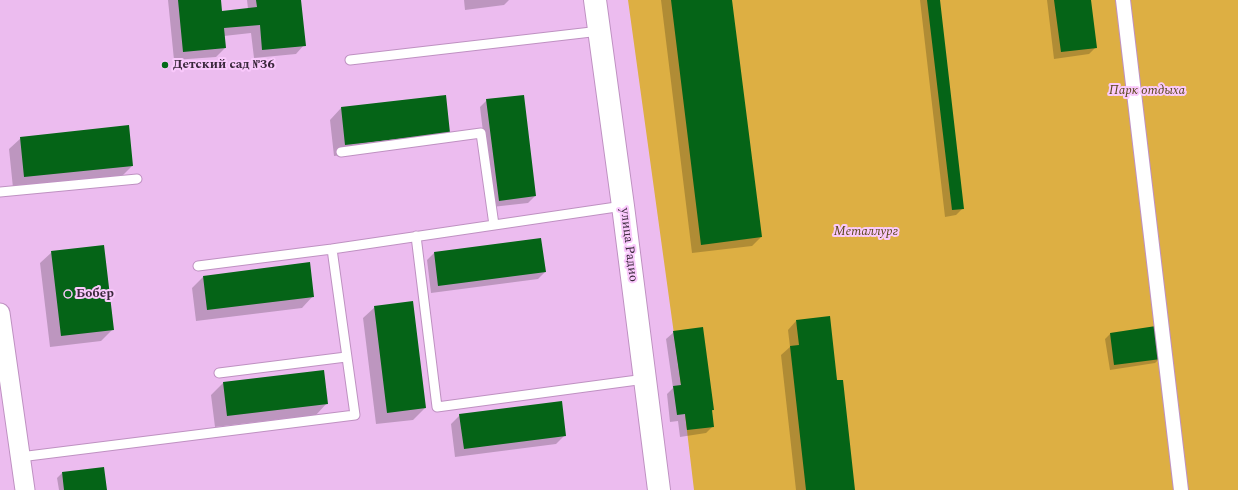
<!DOCTYPE html>
<html>
<head>
<meta charset="utf-8">
<style>
  body { margin:0 }
  canvas { display:block; background:#ecbcef }
</style>
</head>
<body>
<canvas width="1238" height="490"></canvas>
<script>
const g = document.querySelector('canvas').getContext('2d');
g.lineJoin = 'round';
function paint(path, color) { g.fillStyle = color; g.fill(path, 'evenodd'); }
const toPath = rows => new Path2D(rows.map(r => 'M' + r).join(''));
function trace(path, color, width, dash) { g.strokeStyle = color; g.lineWidth = width; g.lineCap = dash ? 'butt' : 'round'; g.setLineDash(dash || []); g.stroke(path); }
function write(font, color, halo, rows, align = 'center') {
  g.font = font + ' Spectral,serif'; g.lineWidth = 4; g.setLineDash([]); g.textBaseline = 'middle'; g.strokeStyle = halo; g.fillStyle = color; for (const [text, x, y, turn = 0] of rows) {
    g.save(); g.translate(x, y); g.rotate((+turn || 0) * Math.PI / 180); g.textAlign = isNaN(turn) ? turn : align; if (halo) g.strokeText(text, 0, 0); g.fillText(text, 0, 0); g.restore();
  }
}
const green = toPath([
  [628,0,1238,0,1238,490,694,490,685,414]
]);
const shadow = toPath([
  [168,0,220,0,221,12,248,9,247,0,300,0,304,45,296,54,254,58,251,33,224,36,225,48,216,57,174,60],
  [464,0,509,0,504,5,465,10],
  [661,0,731,0,761,237,752,246,692,253],
  [920,0,939,0,963,208,956,215,945,217],
  [1047,0,1090,0,1096,47,1089,54,1054,59],
  [487,100,535,196,528,203,492,207,480,107],
  [341,108,449,132,438,144,334,156,330,120],
  [21,138,132,166,121,177,13,188,9,149],
  [52,252,113,329,101,341,50,347,40,263],
  [434,253,545,272,538,279,431,293,427,260],
  [203,277,313,296,302,308,196,321,192,288],
  [375,307,425,408,413,420,376,424,363,318],
  [796,321,854,490,796,490,781,355,790,347,788,330],
  [674,332,713,410,711,412,713,426,706,433,680,437,678,421,670,422,667,394,673,388,666,339],
  [1110,334,1160,358,1155,363,1110,370,1105,339],
  [323,371,327,403,316,415,215,427,211,395,223,383],
  [460,415,565,435,556,444,455,457,451,424],
  [62,473,106,490,59,490,57,478]
]);
const building = toPath([
  [178,0,221,0,222,11,257,7,256,0,301,0,306,46,262,50,260,25,224,28,226,48,183,52],
  [671,0,732,0,762,237,701,245],
  [927,0,940,0,964,209,952,210],
  [1054,0,1091,0,1097,48,1061,52],
  [446,95,450,133,345,145,341,107],
  [524,95,536,196,499,201,486,99],
  [129,125,133,166,24,177,20,137],
  [541,238,546,272,438,286,434,252],
  [104,245,114,330,61,336,51,251],
  [310,262,314,297,207,310,203,276],
  [413,301,426,408,387,413,374,306],
  [830,316,837,380,843,380,855,490,806,490,790,346,799,345,796,320],
  [1156,326,1161,359,1114,365,1110,333],
  [703,327,714,410,712,410,714,427,687,430,685,414,677,415,673,386,681,385,673,331],
  [324,370,328,404,227,416,223,382],
  [562,401,566,436,464,449,459,414],
  [104,467,107,490,64,490,62,472]
]);
const service = toPath([
  [350,60,600,31],
  [341,152,481,133,494,225],
  [0,192,137,179],
  [416,236,437,407,645,379],
  [332,249,623,206],
  [219,373,346,357],
  [20,457,355,415,332,249,198,266]
]);
const pedestrian = toPath([
  [1123,0,1181,490]
]);
const minor = toPath([
  [0,313,25,490]
]);
const secondary = toPath([
  [595,0,623,206,659,490]
]);
const markers = [
  [165,65,4,"#046b19"],
  [68,294,4,"#046b19"]
];
const poiNames = [
  ["Детский сад №36",173,65],
  ["Бобер",76,294]
];
const parkNames = [
  ["Парк отдыха",1147,91],
  ["Металлург",866,232]
];
const streetNames = [
  ["улица Радио",628,245,83]
];
paint(green, '#ddaf43');
paint(shadow, '#0003');
paint(building, '#056417');
trace(service, '#bf91c2', 11);
trace(pedestrian, '#bf91c2', 16);
trace(minor, '#bf91c2', 21);
trace(secondary, '#bf91c2', 24);
trace(service, '#fff', 9);
trace(pedestrian, '#fff', 14);
trace(minor, '#fff', 19);
trace(secondary, '#fff', 22);
for (const [x, y, r, color] of markers) { const dot = new Path2D(); dot.arc(x, y, r, 0, 2 * Math.PI); g.fillStyle = color; g.fill(dot); trace(dot, '#fac9fc', 1.5); }
write('bold 13px', '#3a283b', '#fac9fc', poiNames, 'left');
write('italic 13px', '#594519', '#fac9fc', parkNames);
write('13px', '#3a283b', '#fac9fc', streetNames);
</script>
</body>
</html>
